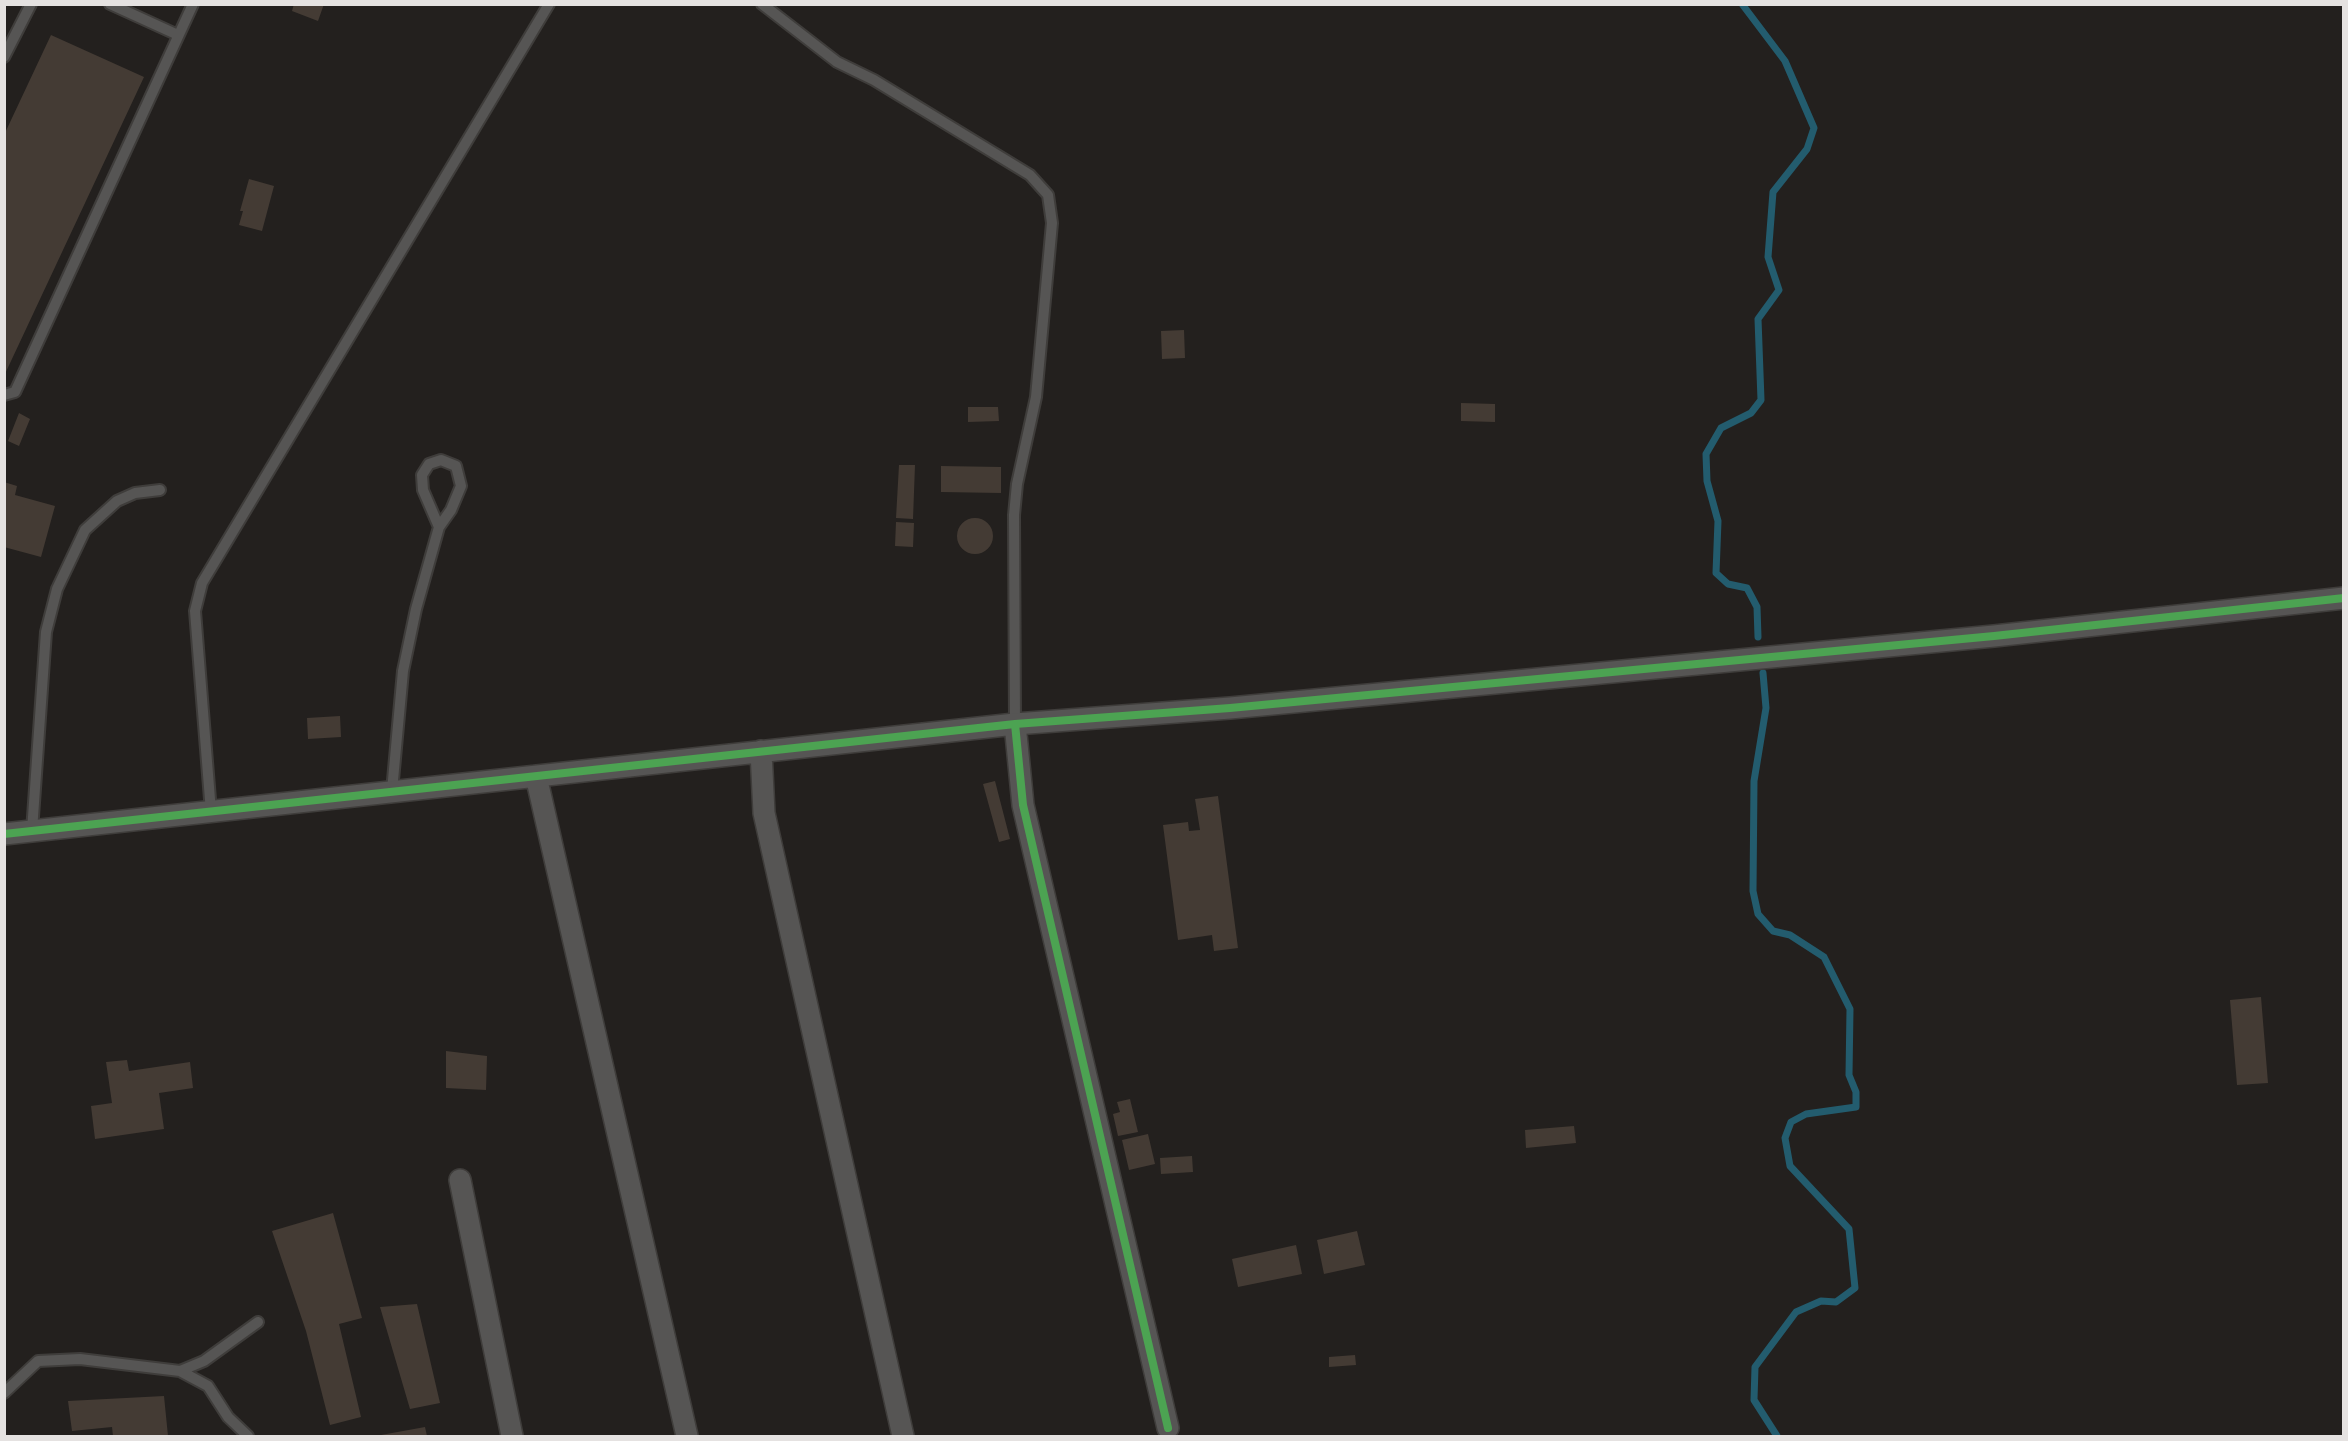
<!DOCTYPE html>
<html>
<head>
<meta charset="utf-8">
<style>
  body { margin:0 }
  #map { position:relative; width:2348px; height:1441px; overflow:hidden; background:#23201e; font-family:"Space Grotesk",sans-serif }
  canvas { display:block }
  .frame { position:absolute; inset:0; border:6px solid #e5e2e1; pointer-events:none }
</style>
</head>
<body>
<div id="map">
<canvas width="2348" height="1441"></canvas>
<div class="frame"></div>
</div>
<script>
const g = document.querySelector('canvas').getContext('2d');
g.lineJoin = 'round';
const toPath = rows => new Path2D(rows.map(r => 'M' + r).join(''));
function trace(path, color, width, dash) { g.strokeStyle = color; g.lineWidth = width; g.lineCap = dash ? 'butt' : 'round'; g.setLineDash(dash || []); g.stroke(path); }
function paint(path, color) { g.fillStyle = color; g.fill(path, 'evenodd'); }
const stream = toPath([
  [1742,4,1785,61,1814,128,1807,149,1773,192,1768,257,1779,290,1758,319,1761,400,1751,413,1721,428,1706,454,1707,481,1718,521,1716,573,1728,584,1747,588,1757,607,1758,637],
  [1763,673,1766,708,1754,781,1753,891,1758,914,1773,931,1790,935,1824,957,1850,1009,1849,1075,1856,1092,1856,1107,1806,1114,1791,1122,1785,1138,1790,1166,1849,1229,1855,1288,1836,1302,1821,1301,1796,1312,1755,1367,1754,1400,1777,1436]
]);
const building = toPath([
  [294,4,324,4,318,21,292,11],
  [51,35,144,77,4,376,4,135],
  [249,179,274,186,262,231,239,225,243,211,240,211],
  [1184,330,1185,358,1162,359,1161,331],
  [1461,403,1495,404,1495,422,1461,421],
  [968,407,998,407,999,421,968,422],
  [19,413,30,419,19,446,8,441],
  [899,465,915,465,913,519,896,518],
  [941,466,1001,467,1001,493,941,492],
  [4,482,17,486,15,495,55,506,41,557,4,547],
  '957 536a18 18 0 1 1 36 0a18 18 0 1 1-36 0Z',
  [896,522,914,523,913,547,895,546],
  [340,716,341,737,308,739,307,718],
  [995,781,1010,839,999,842,983,784],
  [1218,796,1238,948,1214,951,1212,935,1178,940,1163,825,1188,822,1189,831,1200,830,1195,799],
  [2261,997,2268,1083,2237,1085,2230,1000],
  [446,1051,487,1056,486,1090,446,1088],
  [127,1060,129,1071,190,1062,193,1088,159,1093,164,1129,95,1139,91,1106,112,1103,106,1062],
  [1130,1099,1138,1132,1118,1136,1113,1114,1120,1112,1117,1102],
  [1574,1126,1576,1143,1526,1148,1525,1130],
  [1148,1134,1155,1164,1129,1170,1122,1140],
  [1192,1156,1193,1172,1161,1174,1160,1158],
  [333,1213,362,1318,339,1324,361,1417,330,1425,306,1331,272,1231],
  [1357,1231,1365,1265,1324,1274,1317,1240],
  [1296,1245,1302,1274,1238,1287,1232,1259],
  [417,1304,440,1403,410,1409,380,1307],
  [1355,1355,1356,1365,1329,1367,1329,1357],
  [164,1396,168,1436,113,1436,112,1427,72,1431,68,1401],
  [425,1427,427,1436,381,1436,381,1435]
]);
const lane = toPath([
  [110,4,178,35],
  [762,4,837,62,874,80,1030,175,1048,195,1052,223,1036,397,1017,484,1014,515,1015,724],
  [4,57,31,4],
  [4,395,15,392,193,4],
  [392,791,403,671,416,609,439,527,451,510,461,486,456,466,441,460,429,464,422,475,423,490,439,527],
  [211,812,195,611,202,583,549,4],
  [32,831,46,632,57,589,85,530,117,501,135,493,160,490],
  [180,1371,208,1386,228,1417,248,1436],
  [4,1393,38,1361,80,1359,180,1371,204,1361,258,1322]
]);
const street = toPath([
  [1015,724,1023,805,1168,1428],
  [761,751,764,813,903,1436],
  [536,776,687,1436],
  [4,834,1015,724,1230,708,1994,636,2344,598],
  [460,1180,512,1436]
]);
const cycleway = toPath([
  [1015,724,1023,805,1168,1428],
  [4,834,1015,724,1230,708,1994,636,2344,598]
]);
trace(stream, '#235c6e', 7);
paint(building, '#443b34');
trace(lane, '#3f3d3b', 14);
trace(street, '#3f3d3b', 24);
trace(lane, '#565554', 10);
trace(street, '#565554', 21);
trace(cycleway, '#4ca352', 8);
</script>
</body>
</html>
